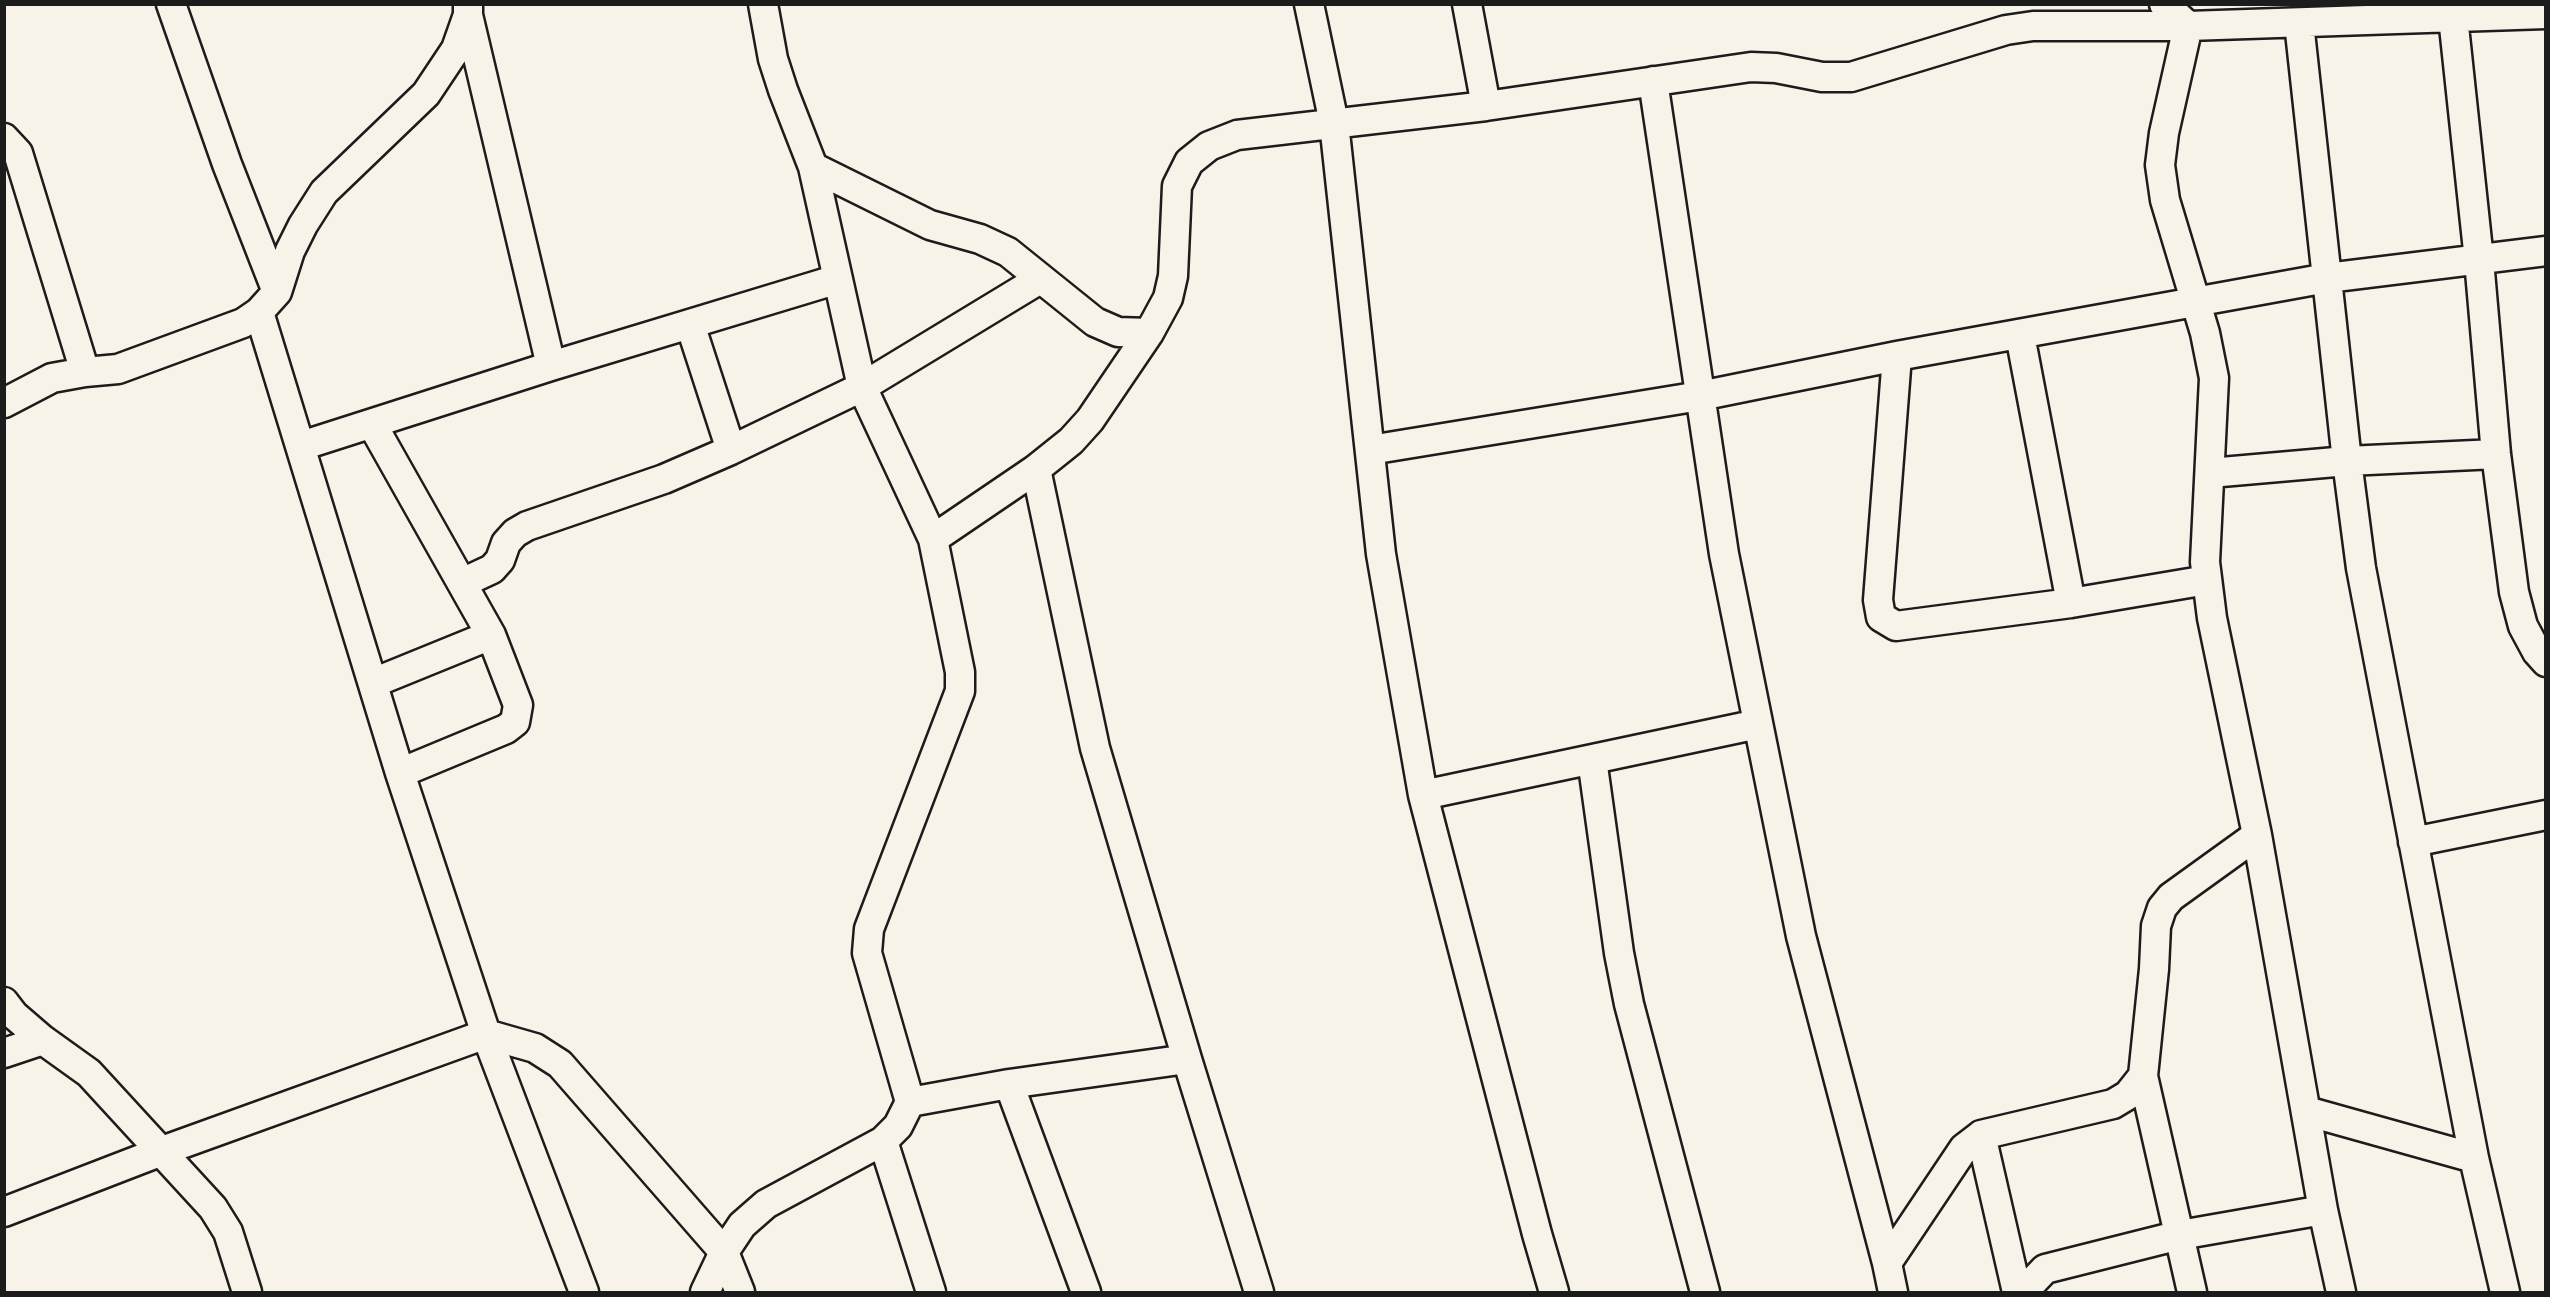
<!DOCTYPE html>
<html>
<head>
<meta charset="utf-8">
<style>
  body { margin:0 }
  #map { position:relative; width:2550px; height:1297px; overflow:hidden; background:#f7f3e8; font-family:Dekko,sans-serif }
  canvas { display:block }
  .frame { position:absolute; inset:0; border:6px solid #1c1c1c; pointer-events:none }
</style>
</head>
<body>
<div id="map">
<canvas width="2550" height="1297"></canvas>
<div class="frame"></div>
</div>
<script>
const g = document.querySelector('canvas').getContext('2d');
g.lineJoin = 'round';
const toPath = rows => new Path2D(rows.map(r => 'M' + r).join(''));
function trace(path, color, width, dash) { g.strokeStyle = color; g.lineWidth = width; g.lineCap = dash ? 'butt' : 'round'; g.setLineDash(dash || []); g.stroke(path); }
const minor = toPath([
  [171,4,227,164,277,292],
  [1309,4,1334,123,1381,554,1423,795,1537,1234,1554,1292],
  [1467,4,1486,106],
  [2164,4,2188,26,2546,14],
  [468,15,551,366],
  [2453,17,2479,260,2496,454,2514,592,2523,626,2537,652,2546,662],
  [2299,23,2347,461,2361,568,2474,1158,2505,1292],
  [1653,81,1724,554,1801,936,1887,1263],
  [4,138,18,153,85,372],
  [813,167,930,225,980,239,1008,252,1095,322,1118,332,1149,333],
  [259,312,400,773,486,1034,584,1292],
  [690,324,731,450],
  [2020,335,2071,603],
  [1897,356,1878,600,1881,617,1896,626,2071,603,2207,580],
  [4,403,52,378,85,372,118,369,243,323,259,312,277,292,290,251,303,225,324,192,426,94,456,49,468,15,468,4],
  [372,424,491,635,518,705,515,722,506,729,400,773],
  [301,446,551,366,838,279],
  [1370,450,1700,396,1897,356,2327,278,2546,251],
  [1036,469,1095,748,1187,1059,1259,1292],
  [2210,473,2347,461,2496,454],
  [933,539,1036,469,1071,441,1090,420,1149,333,1168,298,1173,276,1177,186,1189,162,1209,146,1237,135,1486,106,1751,67,1776,68,1822,77,1851,77,2006,30,2033,26,2188,26,2164,133,2160,165,2165,200,2205,333,2214,378,2205,562,2212,618,2257,835,2171,897,2162,908,2156,926,2154,969,2143,1076,2128,1095,2113,1104,1981,1135,1964,1148,1887,1263,1893,1292],
  [462,583,492,569,500,560,506,543,515,533,527,526,664,479,731,450,862,387,1040,279],
  [373,683,491,635],
  [1592,759,1619,953,1629,1004,1705,1292],
  [1423,795,1758,724],
  [2257,835,2323,1210,2341,1292],
  [2413,842,2546,815],
  [4,1002,14,1015,43,1040,89,1073,213,1208,228,1232,247,1292],
  [4,1053,43,1040],
  [2143,1076,2192,1292],
  [1009,1084,1086,1292],
  [910,1102,1009,1084,1187,1059],
  [2306,1111,2474,1158],
  [1981,1135,2017,1292],
  [883,1141,931,1292],
  [4,1212,162,1151,486,1034,535,1048,560,1064,724,1252,740,1292],
  [705,1292,724,1252,742,1225,766,1204,883,1141,898,1126,910,1102,867,953,869,929,960,691,960,672,933,539,862,387,813,167,783,90,773,59,763,4],
  [2023,1292,2045,1269,2180,1235,2323,1210]
]);
trace(minor, '#1c1c1c', 33);
trace(minor, '#f7f3e8', 28);
</script>
</body>
</html>
